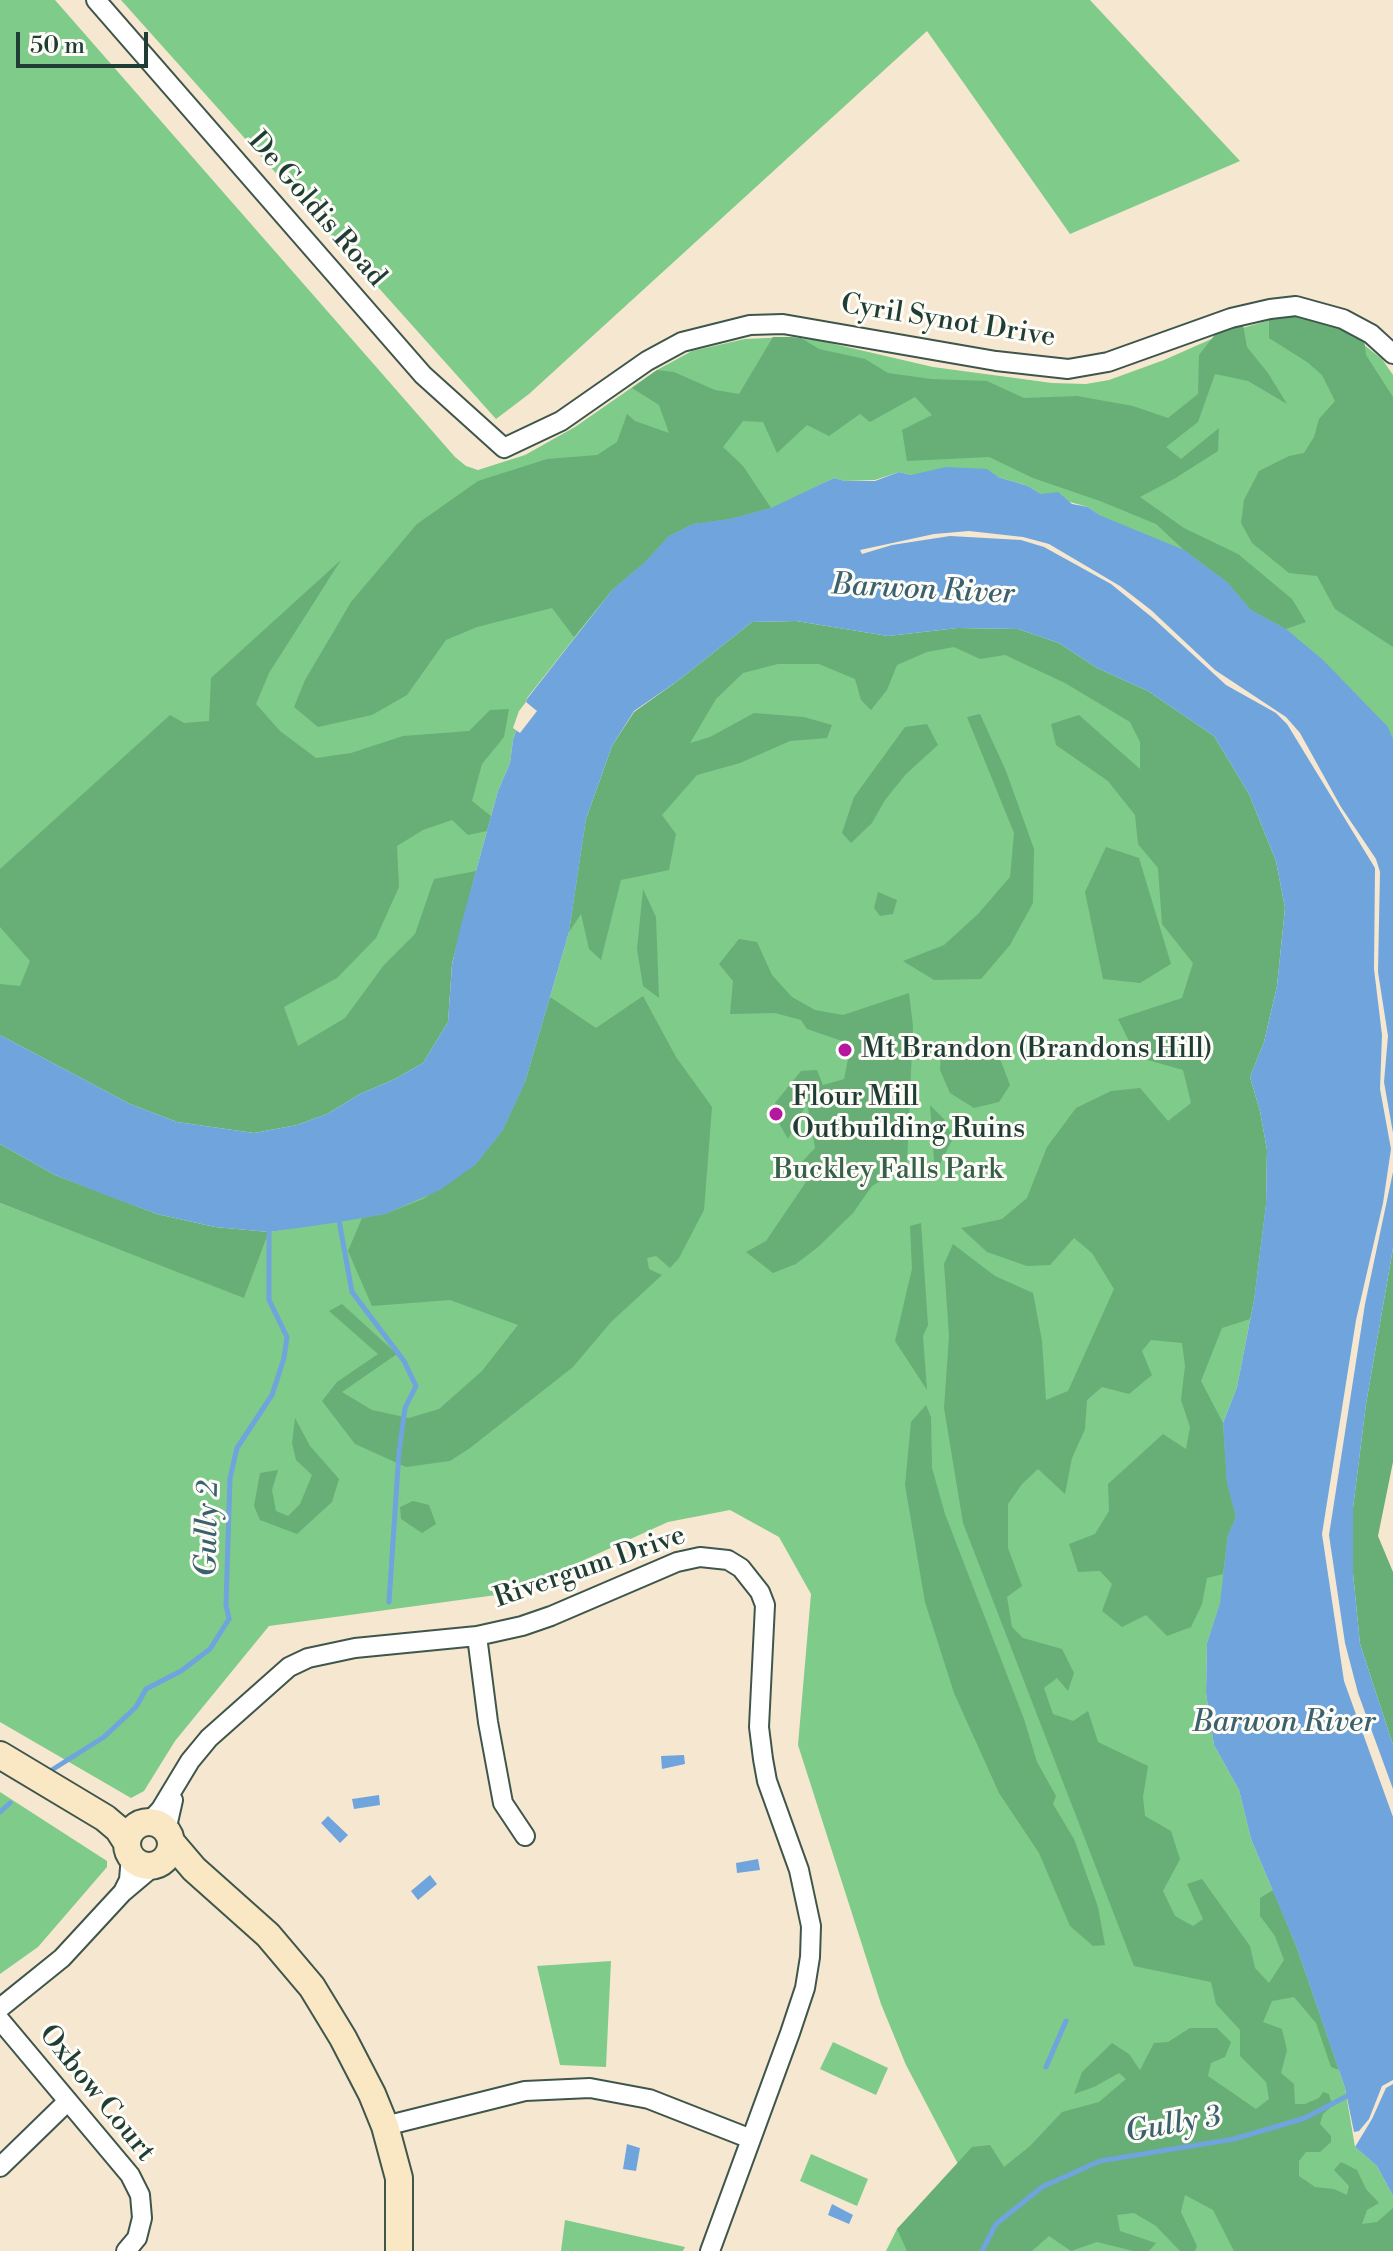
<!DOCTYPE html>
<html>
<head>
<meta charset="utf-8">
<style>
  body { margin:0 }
  #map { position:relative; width:1393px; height:2251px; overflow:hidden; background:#f6e7d0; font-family:"Libre Bodoni",serif }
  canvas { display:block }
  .scale { position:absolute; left:16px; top:32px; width:132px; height:36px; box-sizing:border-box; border:4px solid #1f3d34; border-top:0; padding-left:10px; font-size:24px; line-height:28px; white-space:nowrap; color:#1f3d34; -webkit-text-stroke:6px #fdfcf7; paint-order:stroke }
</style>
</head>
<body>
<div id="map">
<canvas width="1393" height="2251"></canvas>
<div class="scale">50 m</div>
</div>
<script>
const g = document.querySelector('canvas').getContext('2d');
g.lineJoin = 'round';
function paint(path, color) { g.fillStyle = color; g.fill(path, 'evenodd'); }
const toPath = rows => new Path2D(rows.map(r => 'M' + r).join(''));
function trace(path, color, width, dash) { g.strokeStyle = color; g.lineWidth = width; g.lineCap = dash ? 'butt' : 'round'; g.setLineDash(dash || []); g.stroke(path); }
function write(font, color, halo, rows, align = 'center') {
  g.font = font + ' "Libre Bodoni",serif'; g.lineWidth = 6; g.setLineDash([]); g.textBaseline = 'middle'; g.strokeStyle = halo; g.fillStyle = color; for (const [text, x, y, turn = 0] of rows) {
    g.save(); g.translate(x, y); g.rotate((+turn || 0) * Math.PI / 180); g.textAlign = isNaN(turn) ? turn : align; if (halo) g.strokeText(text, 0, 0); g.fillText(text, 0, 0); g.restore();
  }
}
const green = toPath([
  [0,0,55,0,455,457,466,466,478,470,525,455,575,427,657,370,692,351,745,339,790,337,821,341,933,367,1052,383,1086,384,1109,380,1164,360,1225,333,1270,320,1355,338,1382,359,1393,375,1393,739,1088,507,1041,494,1028,486,998,477,911,475,899,472,875,480,845,481,834,478,613,589,527,698,513,740,510,763,498,791,423,1063,29,1048,0,1035],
  [121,0,1090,0,1240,161,1070,234,927,31,529,394,496,419],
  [958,628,1148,691,1266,1204,1254,1300,1237,1387,1223,1423,1236,1518,1220,1604,1207,1643,1206,1693,1214,1745,1239,1790,1251,1839,1297,1948,1345,2088,1355,2147,1377,2166,1393,2196,1393,2251,886,2251,897,2229,958,2164,906,2065,881,2004,798,1745,811,1594,779,1537,730,1510,668,1522,511,1593,269,1626,175,1741,144,1791,131,1798,0,1722,0,1203,244,1297,269,1232,385,1213,525,1082,569,932,586,819,679,680],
  [0,1792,107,1861,107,1867,38,1947,0,1974],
  [611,1961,606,2067,560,2065,537,1966],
  [833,2042,888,2068,876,2095,820,2069],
  [811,2154,868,2179,857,2206,800,2181],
  [565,2220,627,2234,685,2247,683,2251,561,2251]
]);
const forest = toPath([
  [1293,314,1334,323,1364,339,1366,355,1393,397,1393,647,1335,609,1317,576,1289,573,1252,543,1241,523,1244,500,1259,471,1289,456,1304,453,1314,437,1319,419,1335,401,1322,375,1307,362,1269,338,1269,315],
  [1243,325,1247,347,1268,373,1287,404,1248,381,1215,374,1198,422,1166,447,1181,459,1219,428,1218,451,1174,479,1140,497,1184,528,1238,554,1292,599,1306,622,1286,629,1251,610,1227,582,1184,550,1156,524,1100,501,1033,478,989,457,907,461,902,430,932,415,915,397,870,422,860,414,829,436,807,425,777,453,763,422,743,421,723,447,743,466,771,508,730,519,693,524,669,536,645,562,613,589,574,637,552,608,477,627,446,640,407,695,372,715,318,727,294,707,305,680,351,602,417,524,478,481,547,459,597,455,617,442,627,414,635,421,669,433,659,405,632,388,657,370,674,372,715,390,739,394,773,337,790,337,801,338,819,349,865,359,888,373,931,379,987,381,1024,398,1077,396,1133,406,1168,418,1198,394,1199,355,1217,332],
  [341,560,269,673,256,704,280,731,316,758,351,753,403,736,469,731,490,710,509,709,504,737,482,764,472,801,491,816,487,831,468,835,452,820,423,830,397,846,399,887,376,938,337,978,284,1007,298,1046,345,1018,384,965,415,934,434,879,476,871,452,964,448,1022,423,1063,395,1079,360,1094,327,1114,297,1125,254,1133,177,1122,130,1104,0,1035,0,984,20,986,30,961,0,927,0,869,170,715,184,723,209,721,211,678],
  [796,621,888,636,958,628,1018,629,1059,643,1097,668,1148,691,1214,736,1249,794,1276,861,1285,908,1277,986,1264,1042,1250,1077,1260,1111,1267,1150,1266,1204,1254,1300,1250,1319,1222,1328,1201,1381,1223,1423,1227,1483,1236,1517,1228,1535,1223,1574,1207,1578,1202,1604,1191,1627,1167,1636,1146,1615,1122,1627,1102,1611,1112,1584,1100,1571,1078,1572,1069,1544,1095,1534,1109,1511,1108,1484,1163,1434,1186,1449,1190,1427,1181,1400,1185,1366,1182,1343,1151,1340,1142,1351,1152,1375,1129,1394,1102,1387,1087,1400,1085,1429,1072,1458,1065,1494,1038,1469,1022,1484,1008,1504,1008,1548,1022,1586,1007,1597,1012,1627,1023,1638,1062,1649,1074,1673,1068,1691,1057,1678,1044,1688,1053,1714,1073,1721,1088,1711,1098,1742,1148,1766,1143,1797,1145,1816,1171,1831,1180,1859,1163,1891,1175,1916,1193,1926,1203,1919,1187,1884,1202,1879,1250,1946,1255,1968,1269,1983,1284,1960,1275,1936,1260,1916,1260,1898,1273,1890,1297,1948,1339,2070,1331,2067,1316,2023,1294,1997,1272,2001,1263,2022,1282,2029,1287,2050,1281,2073,1294,2084,1295,2104,1305,2104,1319,2098,1323,2092,1329,2094,1332,2106,1323,2114,1320,2124,1331,2136,1331,2142,1320,2152,1306,2152,1299,2161,1299,2176,1315,2187,1334,2189,1347,2195,1349,2186,1334,2170,1341,2162,1357,2170,1366,2189,1379,2203,1367,2210,1362,2224,1377,2222,1393,2208,1393,2251,1234,2251,1213,2210,1185,2195,1181,2212,1197,2246,1195,2251,1180,2251,1156,2226,1134,2213,1117,2215,1120,2231,1156,2243,1149,2251,1133,2251,1097,2242,1071,2251,1049,2236,1032,2251,907,2251,897,2229,972,2147,990,2145,1004,2167,1030,2146,1062,2112,1099,2102,1126,2079,1119,2073,1094,2087,1074,2094,1082,2072,1112,2043,1129,2054,1140,2070,1154,2043,1168,2042,1190,2028,1217,2028,1231,2042,1225,2057,1211,2063,1208,2076,1256,2109,1269,2099,1266,2082,1240,2056,1240,2030,1216,2004,1211,1982,1134,1966,963,1523,944,1408,949,1336,944,1264,953,1244,995,1276,1033,1293,1042,1341,1046,1400,1068,1391,1114,1289,1092,1253,1074,1238,1050,1265,1027,1266,987,1252,961,1228,1002,1219,1027,1198,1047,1147,1076,1108,1111,1091,1140,1088,1168,1121,1191,1103,1183,1070,1137,1057,1118,1019,1182,998,1193,963,1162,924,1158,868,1138,844,1135,815,1108,781,1056,745,1051,724,1079,715,1140,769,1140,742,1130,722,1065,683,1005,655,980,659,954,647,927,652,897,665,887,690,871,710,861,700,855,679,819,664,778,664,743,673,716,699,690,743,710,737,754,713,804,717,832,725,827,738,790,741,740,763,697,775,662,815,676,834,669,870,621,880,601,960,589,949,581,914,569,932,586,819,612,746,634,712,679,680,752,622],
  [980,714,1006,771,1034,849,1033,903,1010,945,981,979,934,980,903,961,944,945,978,914,1010,877,1014,833,967,717],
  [927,724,938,745,906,774,885,800,872,823,851,843,842,833,854,797,905,727],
  [1106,847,1139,858,1171,964,1140,983,1103,979,1085,892],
  [643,889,656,917,659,998,643,986,637,949],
  [878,892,897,900,893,914,880,916,874,908],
  [739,939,757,942,772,975,792,997,815,1010,843,1015,909,993,913,1026,907,1165,872,1186,853,1213,818,1247,796,1264,773,1273,746,1252,766,1241,806,1182,800,1164,815,1148,807,1103,788,1139,779,1123,775,1103,801,1071,817,1070,823,1085,844,1079,851,1044,807,1029,801,1020,775,1013,730,1014,733,981,719,964],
  [643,996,676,1057,712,1107,704,1210,679,1258,670,1268,656,1256,647,1258,649,1269,662,1275,611,1322,573,1367,470,1448,450,1461,406,1467,355,1444,322,1401,337,1382,378,1354,329,1311,342,1304,397,1354,342,1392,372,1410,409,1418,439,1409,482,1371,518,1325,450,1300,372,1306,348,1251,362,1218,385,1214,423,1199,475,1165,503,1130,525,1082,550,997,596,1028],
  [962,1051,1000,1059,1010,1085,999,1102,974,1108,950,1093,940,1070,941,1052],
  [930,1105,944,1119,953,1138,935,1174],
  [0,1144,55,1175,157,1214,215,1227,269,1232,244,1298,0,1203],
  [921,1223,928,1325,923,1336,927,1390,895,1341,912,1269,910,1226],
  [1393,1248,1393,1462,1378,1536,1393,1572,1393,1745,1360,1644,1353,1573,1353,1508,1366,1404],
  [926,1405,931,1417,932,1468,945,1514,1024,1719,1037,1762,1056,1796,1053,1804,1074,1839,1098,1907,1105,1945,1093,1946,1070,1926,1039,1853,999,1793,954,1693,925,1602,905,1485,911,1422],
  [295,1418,310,1446,339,1479,332,1502,297,1534,260,1520,254,1506,260,1473,278,1470,272,1490,276,1511,288,1516,300,1504,312,1475,296,1460,292,1443],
  [413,1501,429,1505,436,1524,422,1533,401,1519,400,1507]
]);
const water = toPath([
  [946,467,987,469,998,477,1028,486,1041,494,1058,492,1072,504,1088,507,1099,515,1184,550,1227,582,1251,610,1286,629,1323,660,1388,727,1393,739,1393,1133,1384,1082,1388,1036,1378,972,1380,872,1376,859,1341,807,1300,733,1286,717,1215,670,1151,610,1120,586,1049,544,1023,537,969,531,934,534,860,550,862,554,892,545,950,536,1021,540,1044,547,1111,584,1154,619,1226,685,1276,713,1287,724,1375,868,1374,969,1382,1035,1380,1089,1391,1149,1383,1203,1356,1320,1322,1534,1344,1681,1393,1817,1393,2080,1382,2086,1369,2119,1359,2131,1354,2132,1345,2088,1297,1948,1251,1839,1239,1790,1214,1745,1206,1693,1207,1643,1220,1603,1228,1535,1236,1517,1227,1483,1223,1423,1237,1387,1254,1300,1266,1204,1267,1150,1260,1111,1250,1077,1264,1042,1277,986,1285,908,1276,861,1249,794,1214,736,1148,691,1097,668,1059,643,1018,629,958,628,888,636,796,621,752,622,679,680,634,711,612,746,586,819,569,932,525,1082,503,1130,475,1165,440,1190,385,1214,333,1223,269,1232,215,1227,157,1214,103,1194,55,1175,0,1144,0,1035,130,1104,177,1122,254,1133,297,1125,327,1114,360,1094,395,1079,423,1063,448,1022,452,965,460,929,498,791,510,763,513,740,527,699,613,589,645,562,669,536,693,524,730,519,771,508,834,478,845,481,875,481,899,472,911,475],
  [1393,1172,1393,1248,1366,1404,1353,1508,1353,1573,1360,1644,1393,1745,1393,1789,1358,1693,1345,1643,1329,1535,1365,1304],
  [684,1755,685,1764,662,1769,661,1756],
  [379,1795,380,1805,354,1809,352,1799],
  [328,1816,348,1835,340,1843,321,1823],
  [758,1859,760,1870,737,1873,736,1863],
  [430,1875,437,1884,418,1900,411,1891],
  [1393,2084,1393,2196,1377,2166,1355,2147,1372,2119,1386,2088],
  [627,2144,640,2148,636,2171,623,2169],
  [832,2204,853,2215,849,2224,828,2215]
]);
const pier = toPath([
  [526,702,537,711,520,733,513,728,519,711]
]);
const stream = toPath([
  [338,1215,352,1292,404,1361,416,1386,405,1408,399,1452,389,1602],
  [47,1773,104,1737,136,1707,146,1689,181,1671,210,1649,229,1619,226,1605,230,1478,237,1448,272,1395,284,1358,287,1337,269,1300,269,1227],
  [0,1812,10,1803],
  [1046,2067,1066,2021],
  [982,2251,996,2224,1042,2187,1100,2161,1234,2139,1305,2118,1351,2094]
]);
const street = toPath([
  [96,0,423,375,504,448,561,421,647,361,682,342,750,325,783,324,996,361,1068,369,1108,362,1231,318,1270,309,1296,306,1343,319,1371,334,1393,354],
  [477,1636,488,1722,503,1803,525,1836],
  [148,1823,161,1809,190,1761,209,1738,289,1667,308,1658,355,1648,477,1636,522,1626,551,1616,677,1562,700,1557,728,1560,741,1568,760,1592,765,1605,759,1727,763,1759,767,1781,799,1870,811,1926,810,1957,805,1988,790,2033,710,2251],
  [166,1831,173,1800],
  [124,1890,129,1880,131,1856],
  [0,2008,62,1958,123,1892,155,1865],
  [0,2020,130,2175,140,2195,142,2218,137,2238,126,2251],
  [385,2126,525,2091,590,2088,649,2099,751,2139],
  [0,2167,68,2101]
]);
const secondary = toPath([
  [0,1755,105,1818,118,1829,127,1843],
  '127 1844a22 22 0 1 1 44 0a22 22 0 1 1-44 0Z',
  [171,1842,194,1869,268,1935,312,1987,343,2038,372,2094,385,2126,399,2178,399,2251]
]);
const markers = [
  [845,1050,8,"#b5179e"],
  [776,1114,8,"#b5179e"]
];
const streetNames = [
  ["De Goldis Road",316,210,49],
  ["Cyril Synot Drive",948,322,9],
  ["Rivergum Drive",590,1568,-19],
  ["Oxbow Court",96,2094,51]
];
const poiNames = [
  ["Mt Brandon (Brandons Hill)",861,1050],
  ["Flour Mill",792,1098],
  ["Outbuilding Ruins",792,1130]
];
const parkNames = [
  ["Buckley Falls Park",888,1171]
];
const waterNames = [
  ["Barwon River",923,591,3],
  ["Gully 2",209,1529,-89],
  ["Barwon River",1284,1724],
  ["Gully 3",1173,2126,-10]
];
paint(green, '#7fcb8a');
paint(forest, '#67af76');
paint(water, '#6fa4dc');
paint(pier, '#f6e7d0');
trace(stream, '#6fa4dc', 5);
trace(street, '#3f564b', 22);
trace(secondary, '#3f564b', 30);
trace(street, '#fff', 18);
trace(secondary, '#fae7c3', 26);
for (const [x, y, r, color] of markers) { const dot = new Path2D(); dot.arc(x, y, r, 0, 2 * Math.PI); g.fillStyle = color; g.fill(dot); trace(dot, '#fdfcf7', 3); }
write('28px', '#1f3d34', '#fdfcf7', streetNames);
write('28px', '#1f3d34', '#fdfcf7', poiNames, 'left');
write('28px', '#37604a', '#fdfcf7', parkNames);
write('italic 30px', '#3b616f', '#fdfcf7', waterNames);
</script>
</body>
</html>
